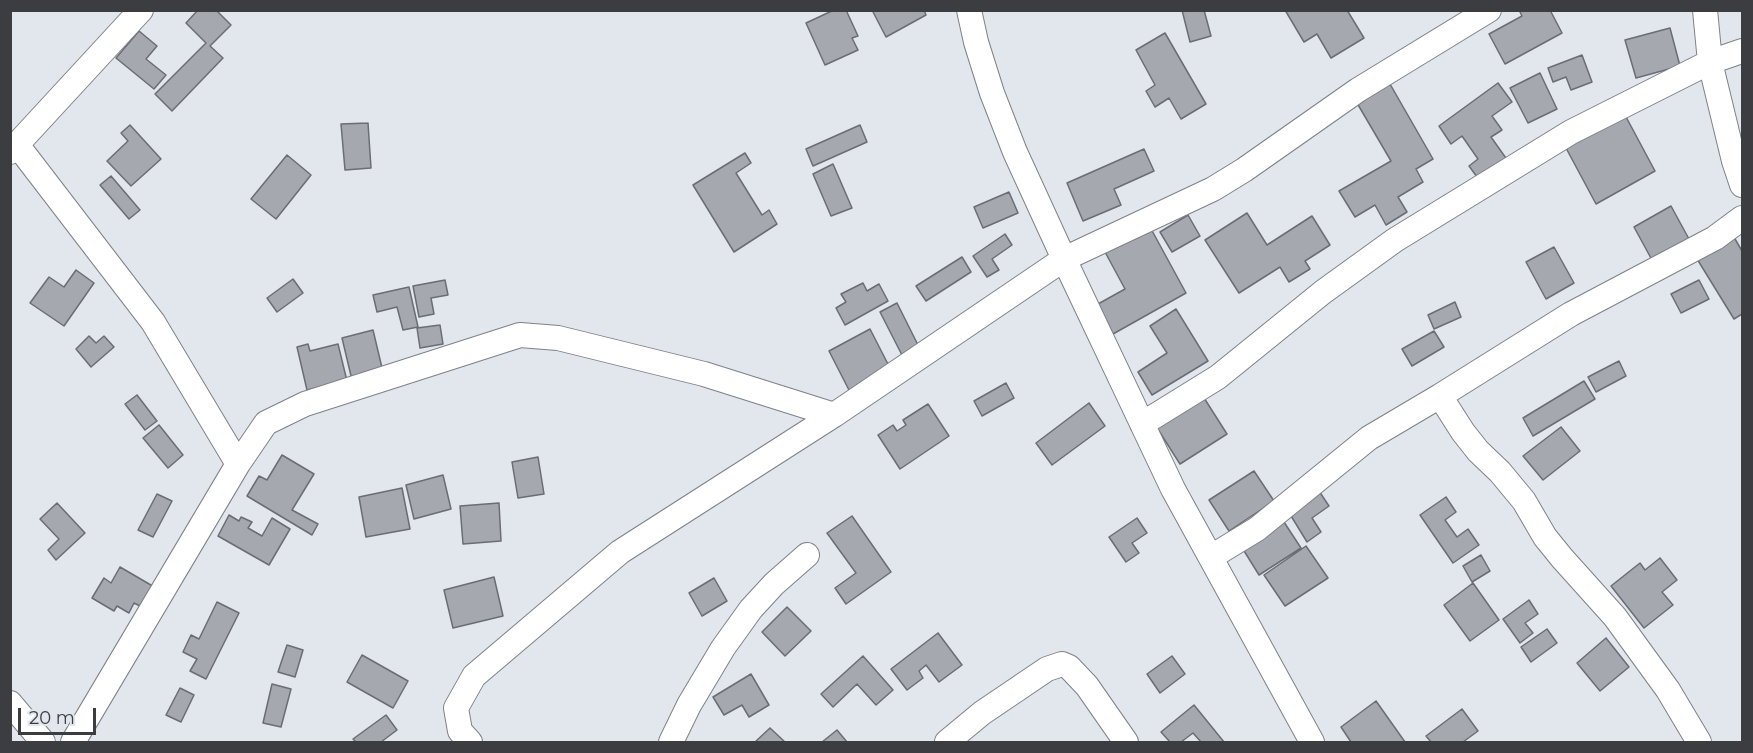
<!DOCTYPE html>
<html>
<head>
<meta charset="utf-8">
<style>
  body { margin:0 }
  #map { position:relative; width:1753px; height:753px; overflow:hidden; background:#e2e6ed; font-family:Montserrat,sans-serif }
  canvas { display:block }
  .frame { position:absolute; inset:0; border:12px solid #3b3d40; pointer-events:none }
  .scale { position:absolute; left:18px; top:708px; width:78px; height:27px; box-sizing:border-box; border:3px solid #3b3d40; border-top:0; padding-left:8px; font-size:18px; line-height:21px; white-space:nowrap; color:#3b3d40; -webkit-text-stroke:4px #e2e6ed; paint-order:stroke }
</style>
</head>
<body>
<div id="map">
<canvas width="1753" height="753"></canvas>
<div class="frame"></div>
<div class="scale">20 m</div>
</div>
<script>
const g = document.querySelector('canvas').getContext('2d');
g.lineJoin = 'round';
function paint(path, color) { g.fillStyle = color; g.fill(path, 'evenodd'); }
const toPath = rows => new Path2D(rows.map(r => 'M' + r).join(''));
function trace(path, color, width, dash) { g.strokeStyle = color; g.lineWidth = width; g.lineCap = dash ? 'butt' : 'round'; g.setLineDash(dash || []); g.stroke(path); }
const building = toPath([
  [198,10,216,10,231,25,210,46,223,58,172,111,155,94,206,43,186,23,198,10],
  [834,10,846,10,858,36,852,38,858,50,825,65,806,23,834,10],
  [872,10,924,10,926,15,886,37,872,10],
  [1182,10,1204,10,1211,36,1190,42,1182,10],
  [1285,10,1347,10,1364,38,1331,58,1317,34,1304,42,1285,10],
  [1519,10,1550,10,1562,33,1505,64,1489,34,1522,16,1519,10],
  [1670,28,1680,66,1636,78,1625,40,1670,28],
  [139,31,157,46,146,59,166,75,154,89,116,58,139,31],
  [1165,33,1206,104,1181,119,1169,98,1155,107,1146,91,1155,85,1136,50,1165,33],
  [1582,55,1592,82,1571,90,1566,77,1553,82,1548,68,1582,55],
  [1540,73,1557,109,1528,123,1510,88,1540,73],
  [1498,83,1512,102,1492,116,1502,130,1491,137,1508,161,1480,181,1469,166,1478,159,1462,136,1451,144,1439,126,1498,83],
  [1390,84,1433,159,1416,169,1423,182,1398,197,1407,212,1386,225,1375,205,1355,217,1339,191,1391,161,1357,103,1390,84],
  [1625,115,1655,171,1596,204,1566,148,1625,115],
  [368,123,371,168,345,170,341,124,368,123],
  [130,125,161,159,131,186,107,161,128,141,121,133,130,125],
  [860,125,867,142,813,166,806,149,860,125],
  [1144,149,1154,171,1114,189,1121,205,1083,221,1067,183,1144,149],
  [745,153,751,163,736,173,762,215,769,210,777,224,734,252,693,185,745,153],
  [287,155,311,175,276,219,251,199,287,155],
  [833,164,852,208,831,216,813,174,833,164],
  [111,176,140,210,129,219,100,185,111,176],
  [1009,192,1018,213,983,228,974,207,1009,192],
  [1671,206,1689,239,1652,260,1634,227,1671,206],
  [1247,213,1267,245,1312,216,1330,245,1305,261,1310,269,1289,282,1280,267,1239,293,1205,240,1247,213],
  [1188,215,1200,236,1172,252,1160,232,1188,215],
  [1150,227,1186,293,1113,334,1098,304,1125,289,1105,252,1150,227],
  [1731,232,1742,251,1742,314,1734,319,1694,254,1731,232],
  [1005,234,1012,245,992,259,999,270,987,277,973,256,1005,234],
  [1554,247,1574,283,1546,299,1526,262,1554,247],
  [962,257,971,272,926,301,916,286,962,257],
  [76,270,94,283,64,326,30,303,49,277,64,287,76,270],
  [293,279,303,293,277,312,267,298,293,279],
  [445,280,448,295,431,298,434,314,419,317,413,286,445,280],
  [1699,280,1709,299,1681,313,1671,294,1699,280],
  [863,283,867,291,879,284,888,301,845,325,836,308,846,302,841,294,863,283],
  [409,287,418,327,403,330,397,307,377,312,373,295,409,287],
  [1455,302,1461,317,1434,329,1428,315,1455,302],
  [897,303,921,351,904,359,880,312,897,303],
  [1176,309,1208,361,1152,395,1138,372,1167,353,1150,326,1176,309],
  [440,325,443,344,420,348,417,328,440,325],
  [870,329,891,370,850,392,829,351,870,329],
  [373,330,383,372,352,380,342,338,373,330],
  [1434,331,1444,347,1412,366,1402,349,1434,331],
  [89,336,96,343,104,336,114,347,91,367,76,349,89,336],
  [308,344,310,351,338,344,347,381,307,390,297,347,308,344],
  [1619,361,1626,376,1596,392,1588,377,1619,361],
  [1584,381,1595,399,1533,436,1523,418,1584,381],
  [1006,383,1014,398,982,416,974,401,1006,383],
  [1199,390,1227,434,1180,464,1152,420,1199,390],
  [137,395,157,421,145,430,125,404,137,395],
  [1089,403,1105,426,1052,465,1036,443,1089,403],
  [928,404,949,436,900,469,878,435,893,425,897,431,906,425,903,420,928,404],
  [159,425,183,455,168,468,143,438,159,425],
  [1561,427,1580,451,1543,480,1523,456,1561,427],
  [282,455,314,474,292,510,318,524,312,535,247,496,259,476,267,480,282,455],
  [538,457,544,494,518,498,512,462,538,457],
  [1254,471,1274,501,1229,531,1209,500,1254,471],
  [443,475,451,509,414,519,406,485,443,475],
  [402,488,410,529,366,537,359,497,402,488],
  [1319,491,1329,506,1312,518,1321,532,1307,542,1288,511,1319,491],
  [157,494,172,501,153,537,138,530,157,494],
  [1446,497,1456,512,1445,520,1457,537,1468,529,1479,545,1453,563,1420,515,1446,497],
  [57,503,85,533,56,560,48,550,59,539,40,519,57,503],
  [499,503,501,541,463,544,460,506,499,503],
  [229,515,239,521,241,517,252,522,248,528,262,536,272,518,290,529,269,565,218,536,229,515],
  [852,516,891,572,846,604,835,588,856,573,827,533,852,516],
  [1137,518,1147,533,1132,543,1139,553,1126,562,1109,537,1137,518],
  [1282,519,1301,548,1259,575,1241,546,1282,519],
  [1306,546,1328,578,1285,606,1264,575,1306,546],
  [1481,555,1490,571,1472,582,1463,566,1481,555],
  [1660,558,1677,580,1662,592,1673,605,1644,628,1611,586,1640,563,1645,570,1660,558],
  [120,567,156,588,144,608,134,603,129,613,117,606,114,611,92,598,104,578,111,583,120,567],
  [494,577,503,616,453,628,444,590,494,577],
  [714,578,727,601,702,616,689,593,714,578],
  [1473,583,1499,620,1470,641,1444,605,1473,583],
  [1529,600,1538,614,1525,623,1533,633,1520,643,1503,619,1529,600],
  [217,602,239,613,206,679,190,671,197,659,183,652,191,635,199,639,217,602],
  [787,607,811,631,785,656,762,632,787,607],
  [1547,629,1557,643,1531,662,1521,647,1547,629],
  [938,633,962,665,939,682,926,665,919,671,923,678,907,690,891,669,938,633],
  [1606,638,1629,667,1600,691,1577,663,1606,638],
  [287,645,303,650,295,677,278,672,287,645],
  [362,655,408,681,393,708,347,682,362,655],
  [863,656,893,690,876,705,857,684,833,707,821,694,863,656],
  [1172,656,1185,674,1160,693,1147,674,1172,656],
  [751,674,769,705,749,717,742,705,724,715,713,697,751,674],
  [272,684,291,689,281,727,263,723,272,684],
  [180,688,194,695,181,722,166,715,180,688],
  [1376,701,1405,742,1351,742,1341,727,1376,701],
  [1194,705,1224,742,1201,742,1193,733,1181,742,1170,742,1161,732,1194,705],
  [1462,709,1478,731,1463,742,1431,742,1426,736,1462,709],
  [386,715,397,730,381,742,356,742,353,739,386,715],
  [770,728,785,742,755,742,770,728],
  [837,730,847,742,822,742,837,730]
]);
const minor = toPath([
  [969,10,976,42,992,93,1015,152,1064,259,1173,489,1312,742],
  [1705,10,1710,62,1734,161,1742,185],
  [18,146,153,322,238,464],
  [10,152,141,10],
  [1440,396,1463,432,1478,451,1500,472,1524,501,1545,537,1562,558,1615,617,1668,690,1699,742],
  [1142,424,1218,377,1323,292,1395,240,1571,132,1710,62,1742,51],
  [1211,557,1257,529,1369,438,1440,396,1571,314,1715,238,1742,218],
  [10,703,43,742],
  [73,742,238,464,266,423,305,404,520,335,558,338,704,374,834,415],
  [470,742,460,731,456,708,474,676,620,552,834,415,1064,259,1213,189,1244,170,1358,90,1489,10],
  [671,742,689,705,723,648,751,609,774,584,807,555],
  [947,742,982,713,1047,669,1062,664,1069,667,1087,686,1126,742]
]);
paint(building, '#a5a9af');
trace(building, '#6a6d73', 1.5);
trace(minor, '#7e8288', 26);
trace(minor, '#fff', 24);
</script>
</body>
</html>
